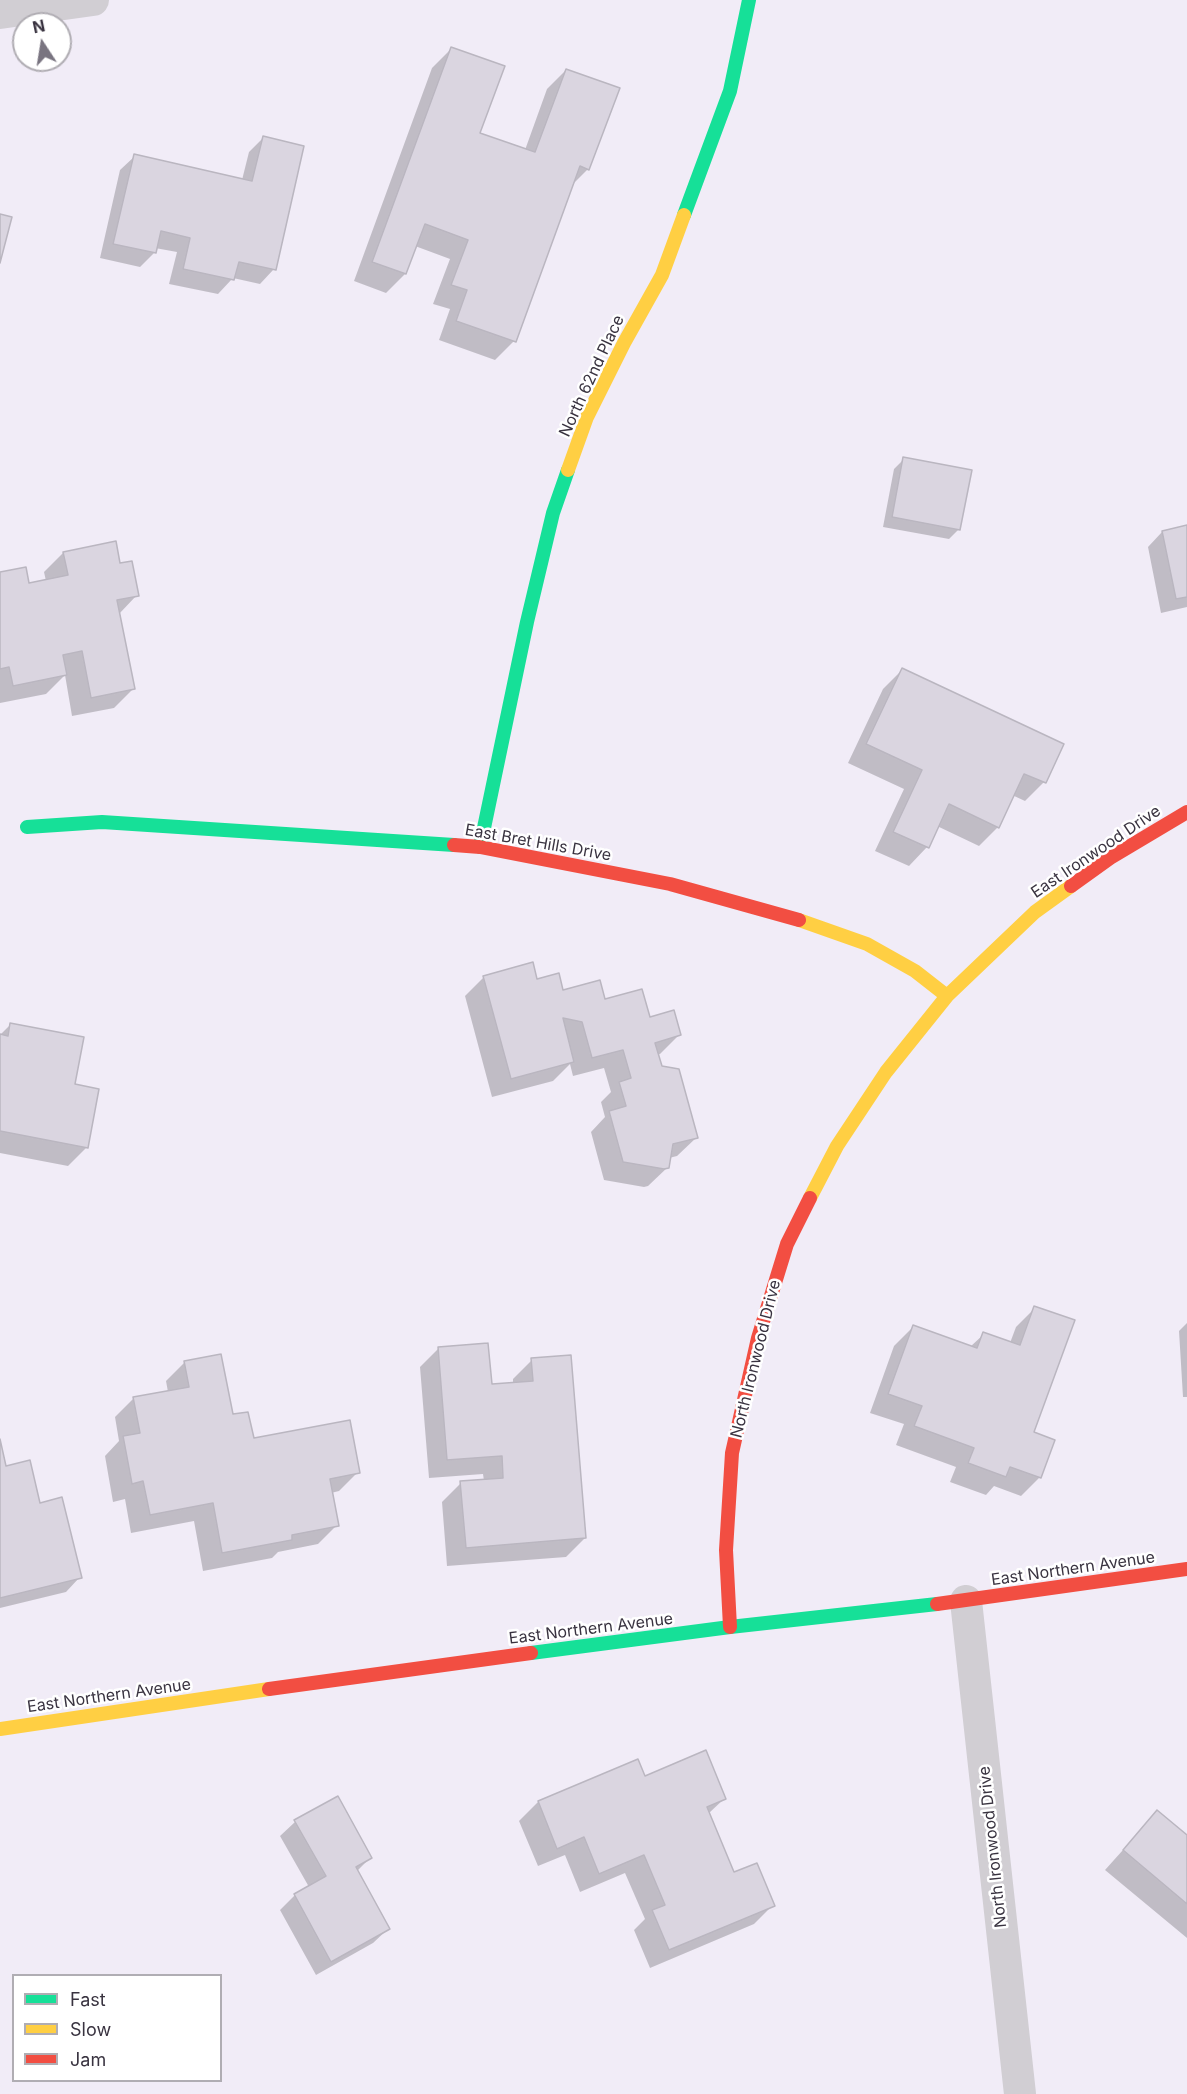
<!DOCTYPE html>
<html>
<head>
<meta charset="utf-8">
<style>
  body { margin:0 }
  #map { position:relative; width:1187px; height:2094px; overflow:hidden; background:#f1ecf7; font-family:Inter,sans-serif }
  canvas { display:block }
  .legend { position:absolute; left:12px; top:1974px; width:210px; height:108px; box-sizing:border-box; background:#fff; border:2px solid #b0adb3; margin:0; padding:8px 10px; list-style:none; font-size:18px; color:#393340 }
  .legend li { display:flex; align-items:center; gap:12px; height:30px }
  .legend b { width:30px; border:2px solid #b0adb3 }
  .north { position:absolute; left:12px; top:12px; width:60px; height:60px; box-sizing:border-box; background:#fff; border:2px solid #b0adb3; border-radius:50%; rotate:348deg; font-size:16px; font-weight:700; line-height:24px; text-align:center; color:#393340 }
  .north::after { content:''; display:block; margin:auto; width:21px; height:27px; background:#797480; clip-path:polygon(50% 0,100% 100%,50% 72%,0 100%) }
</style>
</head>
<body>
<div id="map">
<canvas width="1187" height="2094"></canvas>
<ul class="legend">
<li><b style="height:8px;background:#16e098"></b>Fast</li>
<li><b style="height:8px;background:#ffcf43"></b>Slow</li>
<li><b style="height:8px;background:#f24e42"></b>Jam</li>
</ul>
<div class="north">N</div>
</div>
<script>
const g = document.querySelector('canvas').getContext('2d');
g.lineJoin = 'round';
function paint(path, color) { g.fillStyle = color; g.fill(path, 'evenodd'); }
const toPath = rows => new Path2D(rows.map(r => 'M' + r).join(''));
function trace(path, color, width, dash) { g.strokeStyle = color; g.lineWidth = width; g.lineCap = dash ? 'butt' : 'round'; g.setLineDash(dash || []); g.stroke(path); }
function write(font, color, halo, rows, align = 'center') {
  g.font = font + ' Inter,sans-serif'; g.lineWidth = 5; g.setLineDash([]); g.textBaseline = 'middle'; g.strokeStyle = halo; g.fillStyle = color; for (const [text, x, y, turn = 0] of rows) {
    g.save(); g.translate(x, y); g.rotate((+turn || 0) * Math.PI / 180); g.textAlign = isNaN(turn) ? turn : align; if (halo) g.strokeText(text, 0, 0); g.fillText(text, 0, 0); g.restore();
  }
}
const shadow = toPath([
  [451,49,478,134,525,150,547,89,566,70,588,169,571,186,514,341,495,360,439,340,450,309,433,304,450,259,415,246,405,274,386,293,354,281,432,68],
  [263,138,274,269,260,284,233,278,218,294,169,284,177,252,155,248,154,253,140,267,100,258,120,170,135,156,242,180,249,152],
  [904,459,959,529,949,539,883,527,894,469],
  [1187,527,1187,607,1161,613,1148,547,1162,532],
  [63,553,119,565,137,595,119,614,133,689,114,708,72,716,65,675,46,694,0,703,0,573,28,584,46,581,44,572],
  [902,670,1062,745,1044,782,1025,801,1012,795,998,827,979,846,937,826,927,847,909,866,875,851,904,789,848,763,883,689],
  [484,977,536,981,562,992,604,1001,649,1018,679,1035,660,1054,657,1055,660,1067,696,1138,677,1156,669,1158,668,1167,648,1186,644,1187,604,1180,591,1132,605,1117,601,1102,611,1092,604,1068,573,1076,570,1064,553,1081,492,1097,465,996],
  [10,1025,74,1085,87,1147,68,1166,0,1153,0,1035],
  [1035,1308,1032,1433,1040,1477,1021,1496,994,1486,986,1495,950,1482,956,1467,896,1445,904,1424,870,1413,894,1346,913,1327,970,1347,984,1334,1010,1343,1016,1327],
  [1187,1323,1187,1397,1183,1397,1179,1331],
  [439,1348,490,1386,513,1384,513,1379,532,1360,585,1538,566,1557,447,1566,442,1502,461,1483,484,1481,483,1474,429,1478,420,1367],
  [185,1362,252,1440,358,1472,339,1491,331,1493,337,1525,318,1544,278,1552,272,1558,203,1571,194,1521,131,1533,125,1499,113,1502,105,1456,119,1441,115,1417,134,1398,168,1392,166,1381],
  [0,1445,5,1468,39,1504,80,1577,66,1592,0,1608],
  [637,1761,644,1778,725,1798,708,1814,733,1874,773,1905,754,1924,650,1968,634,1930,645,1919,625,1873,580,1892,565,1855,538,1866,519,1821,538,1802],
  [1157,1812,1187,1837,1187,1938,1105,1870],
  [295,1822,370,1858,356,1872,388,1929,373,1943,316,1975,280,1910,295,1895,309,1887,280,1836]
]);
const building = toPath([
  [451,47,505,66,480,133,535,152,566,69,620,88,589,170,580,166,516,342,456,321,467,290,451,285,468,240,425,224,406,274,372,262,451,47],
  [263,136,304,146,276,270,239,262,234,280,183,269,190,238,161,231,156,253,113,244,134,154,252,181,263,136],
  [0,214,12,217,0,263,0,214],
  [903,457,972,470,960,530,892,517,903,457],
  [1187,525,1187,597,1176,599,1162,531,1187,525],
  [116,541,120,563,132,561,139,596,117,600,135,689,91,698,82,651,63,655,67,675,13,686,9,667,0,669,0,572,26,567,29,583,68,575,63,552,116,541],
  [902,668,1064,744,1046,783,1024,774,999,828,949,804,929,848,893,832,922,770,866,744,902,668],
  [533,962,537,979,559,973,563,990,600,980,605,999,642,989,650,1017,674,1010,681,1035,655,1043,662,1066,679,1069,698,1138,673,1144,669,1168,664,1169,623,1162,609,1111,626,1106,619,1082,631,1078,623,1050,592,1058,582,1022,563,1018,574,1062,511,1079,483,976,533,962],
  [10,1023,84,1037,75,1084,99,1089,88,1148,0,1131,0,1034,8,1036,10,1023],
  [1034,1306,1075,1320,1034,1432,1055,1440,1041,1478,1010,1467,1006,1477,968,1463,974,1448,914,1426,922,1406,888,1394,913,1325,977,1348,983,1332,1020,1345,1034,1306],
  [488,1343,492,1384,533,1381,531,1358,571,1355,586,1538,466,1548,460,1481,503,1478,502,1456,447,1460,438,1347,488,1343],
  [221,1354,233,1414,248,1412,254,1438,350,1420,360,1473,330,1479,339,1526,292,1535,292,1540,222,1553,213,1503,150,1515,143,1481,132,1484,123,1436,140,1433,133,1397,189,1387,184,1361,221,1354],
  [0,1439,6,1466,30,1460,40,1503,62,1497,82,1578,0,1598,0,1439],
  [706,1750,726,1799,707,1807,734,1872,757,1863,775,1906,669,1950,652,1910,665,1905,644,1855,599,1874,584,1837,557,1849,538,1801,638,1759,645,1776,706,1750],
  [338,1796,372,1858,356,1867,390,1929,331,1962,294,1894,326,1876,294,1820,338,1796],
  [1157,1810,1187,1835,1187,1904,1123,1850,1157,1810]
]);
const street = toPath([
  [0,13,93,0],
  [966,1601,1020,2094]
]);
const fast = toPath([
  [684,215,730,91,749,0],
  [27,827,102,822,454,845],
  [480,847,527,622,553,513,568,470],
  [531,1653,730,1627,937,1604]
]);
const slow = toPath([
  [568,470,587,417,624,343,662,275,684,215],
  [799,920,867,944,915,971,947,996],
  [810,1198,837,1146,886,1072,947,996,1035,912,1071,886],
  [0,1729,269,1689]
]);
const jam = toPath([
  [454,845,480,847,670,884,799,920],
  [1071,886,1110,858,1187,812],
  [937,1604,1187,1569],
  [730,1627,726,1550,732,1453,758,1338,787,1244,810,1198],
  [269,1689,531,1653]
]);
const streetNames = [
  ["North 62nd Place",592,376,-65],
  ["East Bret Hills Drive",538,843,10],
  ["East Ironwood Drive",1096,852,-34],
  ["North Ironwood Drive",756,1359,-76],
  ["East Northern Avenue",1073,1569,-8],
  ["East Northern Avenue",591,1629,-7],
  ["East Northern Avenue",109,1696,-8],
  ["North Ironwood Drive",993,1847,-96]
];
paint(shadow, '#0003');
paint(building, '#dad5e0');
trace(building, '#bab6c0', 1.5);
trace(street, '#d1ced3', 32);
trace(fast, '#16e098', 14);
trace(slow, '#ffcf43', 14);
trace(jam, '#f24e42', 14);
write('16px', '#393340', '#fff', streetNames);
</script>
</body>
</html>
